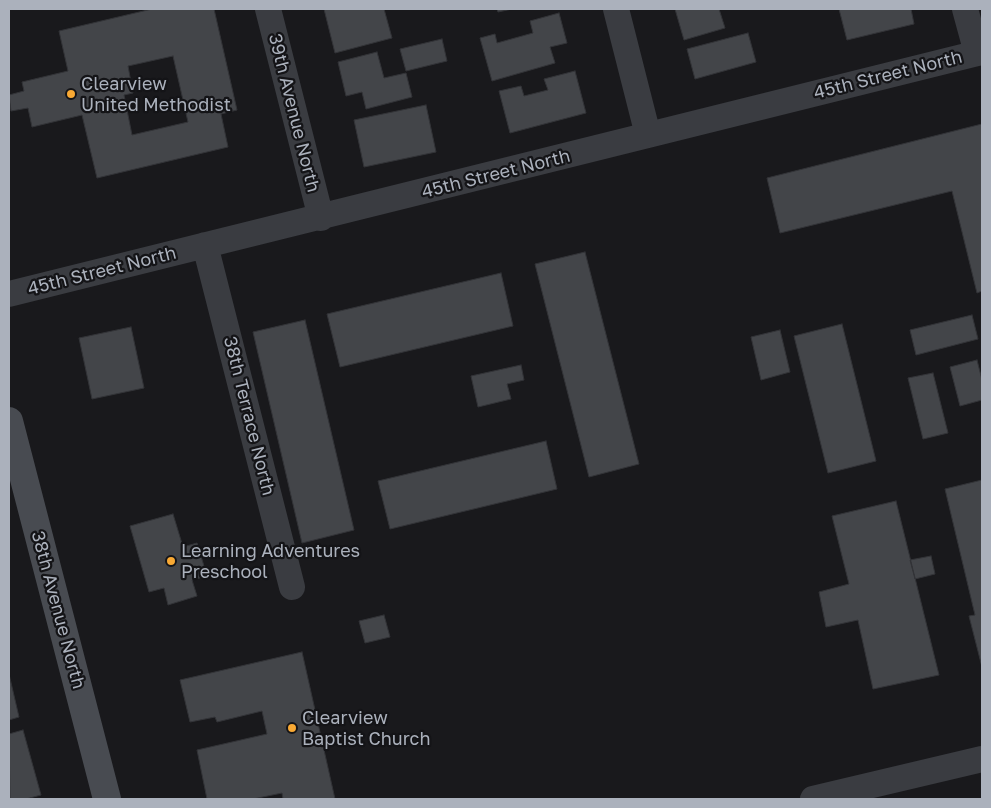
<!DOCTYPE html>
<html>
<head>
<meta charset="utf-8">
<style>
  body { margin:0 }
  #map { position:relative; width:991px; height:808px; overflow:hidden; background:#19191c; font-family:"Golos Text",sans-serif }
  canvas { display:block }
  .frame { position:absolute; inset:0; border:10px solid #abb1bc; pointer-events:none }
</style>
</head>
<body>
<div id="map">
<canvas width="991" height="808"></canvas>
<div class="frame"></div>
</div>
<script>
const g = document.querySelector('canvas').getContext('2d');
g.lineJoin = 'round';
function paint(path, color) { g.fillStyle = color; g.fill(path, 'evenodd'); }
const toPath = rows => new Path2D(rows.map(r => 'M' + r).join(''));
function trace(path, color, width, dash) { g.strokeStyle = color; g.lineWidth = width; g.lineCap = dash ? 'butt' : 'round'; g.setLineDash(dash || []); g.stroke(path); }
function write(font, color, halo, rows, align = 'center') {
  g.font = font + ' "Golos Text",sans-serif'; g.lineWidth = 4.5; g.setLineDash([]); g.textBaseline = 'middle'; g.strokeStyle = halo; g.fillStyle = color; for (const [text, x, y, turn = 0] of rows) {
    g.save(); g.translate(x, y); g.rotate((+turn || 0) * Math.PI / 180); g.textAlign = isNaN(turn) ? turn : align; if (halo) g.strokeText(text, 0, 0); g.fillText(text, 0, 0); g.restore();
  }
}
const building = toPath([
  [152,9,214,9,237,110,221,114,228,147,97,178,82,115,32,127,28,108,11,111,9,95,24,91,22,82,68,71,59,31,152,9],
  [173,56,188,122,132,135,124,95,133,93,128,66,173,56],
  [324,9,384,9,392,38,335,53,324,9],
  [497,9,512,9,498,12,497,9],
  [675,9,719,9,725,28,684,40,675,9],
  [839,9,911,9,914,24,847,40,839,9],
  [559,13,567,43,550,47,555,63,492,81,480,38,495,34,497,43,533,33,530,21,559,13],
  [748,33,756,62,695,79,687,49,748,33],
  [442,39,447,61,406,71,400,49,442,39],
  [377,52,384,78,406,73,412,97,366,109,362,92,346,96,338,62,377,52],
  [575,71,586,113,510,133,499,91,521,86,524,96,548,90,544,79,575,71],
  [426,105,436,152,364,167,354,120,426,105],
  [982,124,982,291,977,293,952,191,780,233,767,178,982,124],
  [585,252,639,464,589,477,535,264,585,252],
  [501,273,513,326,340,367,327,314,501,273],
  [972,315,978,339,916,355,910,330,972,315],
  [305,320,354,530,302,543,253,332,305,320],
  [842,324,876,461,828,473,794,336,842,324],
  [131,327,144,388,92,399,79,338,131,327],
  [780,330,790,372,761,380,751,337,780,330],
  [977,360,982,380,982,400,960,406,950,367,977,360],
  [521,365,524,380,507,384,511,399,478,407,471,376,521,365],
  [933,373,948,433,923,439,908,378,933,373],
  [546,441,557,489,390,529,378,481,546,441],
  [982,480,982,667,969,616,975,615,945,489,982,480],
  [896,501,939,675,873,689,858,620,826,627,819,592,849,584,832,516,896,501],
  [173,514,183,547,197,543,207,576,192,580,197,596,168,605,164,588,149,592,130,526,173,514],
  [931,556,935,574,915,579,910,560,931,556],
  [384,615,390,637,365,643,359,621,384,615],
  [302,652,335,799,283,799,282,793,253,799,207,799,197,750,267,734,262,711,217,722,215,717,190,722,180,680,302,652],
  [9,674,19,717,9,720,9,674],
  [23,730,41,795,26,799,10,799,9,734,23,730]
]);
const minor = toPath([
  [268,9,321,218],
  [616,9,648,135],
  [965,9,977,53],
  [205,245,292,587],
  [9,294,982,52],
  [813,799,982,759]
]);
const secondary = toPath([
  [9,421,107,799]
]);
const markers = [
  [71,94,5,"#f9a934"],
  [171,561,5,"#f9a934"],
  [292,728,5,"#f9a934"]
];
const streetNames = [
  ["45th Street North",888,75,-14],
  ["39th Avenue North",294,113,76],
  ["45th Street North",496,174,-14],
  ["45th Street North",102,271,-14],
  ["38th Terrace North",249,416,76],
  ["38th Avenue North",58,610,75]
];
const poiNames = [
  ["Clearview",81,84],
  ["United Methodist",81,105],
  ["Learning Adventures",181,551],
  ["Preschool",181,572],
  ["Clearview",302,718],
  ["Baptist Church",302,739]
];
paint(building, '#434549');
trace(building, '#333438', 1);
trace(minor, '#3a3c41', 26);
trace(secondary, '#484b51', 28);
for (const [x, y, r, color] of markers) { const dot = new Path2D(); dot.arc(x, y, r, 0, 2 * Math.PI); g.fillStyle = color; g.fill(dot); trace(dot, '#141417', 2); }
write('18px', '#abb1bc', '#141417', streetNames);
write('18px', '#abb1bc', '#141417', poiNames, 'left');
</script>
</body>
</html>
